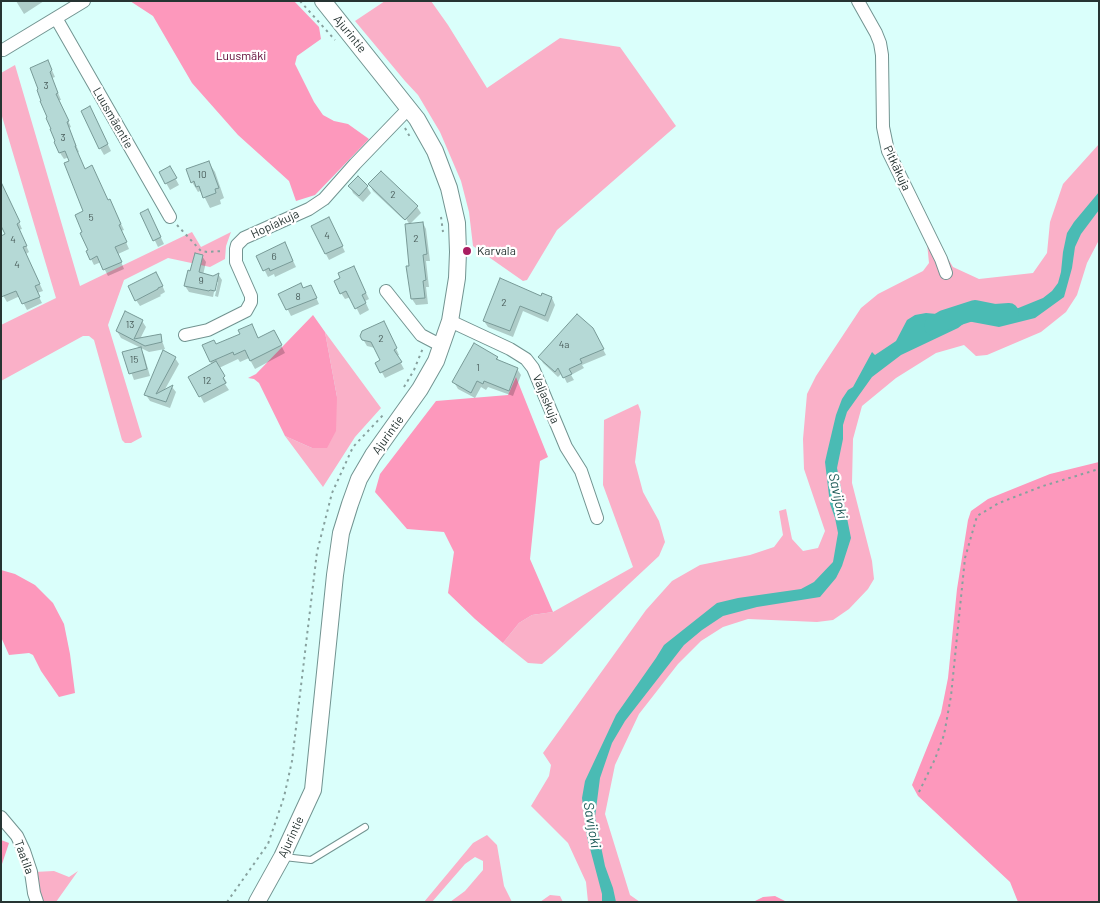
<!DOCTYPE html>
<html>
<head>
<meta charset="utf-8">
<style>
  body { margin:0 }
  #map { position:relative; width:1100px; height:903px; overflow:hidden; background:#dafffb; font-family:Barlow,sans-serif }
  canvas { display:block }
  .frame { position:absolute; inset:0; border:2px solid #263432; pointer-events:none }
</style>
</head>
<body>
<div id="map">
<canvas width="1100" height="903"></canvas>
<div class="frame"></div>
</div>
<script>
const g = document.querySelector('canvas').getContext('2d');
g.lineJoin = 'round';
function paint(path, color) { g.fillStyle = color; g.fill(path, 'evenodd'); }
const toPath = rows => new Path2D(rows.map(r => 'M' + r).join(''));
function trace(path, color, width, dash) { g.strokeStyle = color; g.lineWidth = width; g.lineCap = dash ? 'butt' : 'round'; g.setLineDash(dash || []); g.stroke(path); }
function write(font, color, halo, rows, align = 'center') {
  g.font = font + ' Barlow,sans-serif'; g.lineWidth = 4.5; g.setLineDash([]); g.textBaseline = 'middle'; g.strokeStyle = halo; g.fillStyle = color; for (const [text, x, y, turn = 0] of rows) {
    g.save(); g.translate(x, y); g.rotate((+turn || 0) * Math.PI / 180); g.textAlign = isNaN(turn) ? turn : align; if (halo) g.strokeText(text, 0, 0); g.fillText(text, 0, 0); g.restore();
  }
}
const green = toPath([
  [385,1,431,1,448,25,487,88,560,38,620,47,676,126,557,230,527,280,523,281,473,246,469,212,461,181,440,132,418,95,405,81,355,21],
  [15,65,80,286,192,232,201,247,231,232,226,246,225,259,210,267,168,258,124,280,108,325,142,437,131,443,125,443,122,440,94,340,89,336,83,336,1,381,1,325,56,298,1,113,1,73],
  [1099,144,1099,240,1087,263,1077,295,1066,312,1041,332,987,355,976,356,964,345,936,353,896,378,862,406,853,439,852,483,872,561,874,579,868,589,849,609,833,620,817,622,748,619,723,627,701,641,678,664,639,714,615,765,605,814,630,895,640,902,588,902,586,882,568,843,531,806,549,776,551,765,543,753,646,610,672,581,700,565,750,555,774,547,783,535,779,511,786,509,792,539,803,551,818,548,825,531,804,469,803,439,807,394,816,376,861,308,878,294,923,271,929,263,927,243,935,237,953,267,979,279,1033,273,1047,253,1050,222,1063,184],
  [325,332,381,408,355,437,323,487,285,436,312,448,337,397],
  [638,404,641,412,635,462,643,492,659,521,665,542,659,556,555,653,542,664,528,663,503,643,519,623,532,615,553,612,633,567,603,485,604,420],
  [487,835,497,845,504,886,512,902,450,902,465,891,483,870,483,861,475,857,465,864,432,902,424,902,473,843],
  [54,871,69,877,78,871,56,902,42,902,34,872],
  [550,895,560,896,563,902,540,902]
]);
const forest = toPath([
  [130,1,294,1,319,27,321,39,297,56,295,64,314,102,323,115,334,121,348,124,369,139,315,195,296,201,289,181,238,135,192,83,153,16],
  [313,315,325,332,337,397,336,431,327,448,312,448,285,436,259,383,254,379,248,378,256,374],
  [516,377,548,457,540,461,530,559,553,612,532,615,519,623,503,643,475,619,448,593,454,552,444,532,407,529,375,492,380,474,436,401,508,395],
  [1099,462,1099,902,1018,902,1010,882,918,796,912,785,941,713,948,678,957,589,968,520,971,511,988,499,1050,474],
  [1,570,15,574,35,585,53,603,64,624,70,654,75,693,59,697,41,671,33,655,29,653,9,655,1,637],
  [1,840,9,843,1,867],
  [775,896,787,902,753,902,763,897]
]);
const water = toPath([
  [1099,192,1099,210,1081,234,1075,247,1072,268,1064,297,1035,318,999,327,967,321,958,328,901,355,872,377,847,412,843,425,843,439,837,468,851,538,842,566,836,578,820,597,757,607,723,616,702,630,684,645,625,721,612,743,600,778,595,817,605,866,613,888,616,902,602,902,602,894,587,837,582,798,585,781,616,715,656,658,664,645,717,603,738,598,801,589,814,582,833,562,838,533,835,518,830,504,825,462,827,453,836,415,842,399,848,390,853,387,872,352,875,355,896,341,907,320,915,315,926,313,959,316,981,312,1011,311,1043,298,1052,291,1058,283,1061,272,1063,252,1067,233,1074,222]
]);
const shadow = toPath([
  [16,1,44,1,24,14],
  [51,68,55,77,52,78,61,100,59,100,71,127,69,128,79,152,77,153,85,170,113,207,124,230,121,231,129,249,118,254,124,269,108,276,101,262,94,265,91,259,85,211,71,161,69,157,64,159,60,153,47,118,49,117,42,102],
  [93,114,111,151,104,155,100,148],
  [209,163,215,172,224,198,220,200,221,204,210,208,204,196,203,197,200,191,198,192,192,182],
  [169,167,179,185,170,190,160,172],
  [381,173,417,207,421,213,410,224,423,223,426,229,430,261,426,261,429,287,426,287,428,304,416,305,412,299,410,225,403,214,401,215,404,220,373,191,370,185],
  [358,178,367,187,371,193,363,202,353,193,350,186],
  [9,199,22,229,19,230,29,252,26,254,43,291,37,293,42,303,27,310,20,296,7,302,1,292],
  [142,214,151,217,164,244,158,247],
  [332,225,345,252,329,260,312,227],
  [288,250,296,267,275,277,274,274,268,277,258,257],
  [202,256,206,262,203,275,213,277,218,274,222,280,218,297,215,296,218,282,216,282,213,297,189,292,185,286,191,272],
  [357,274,369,299,365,301,369,310,360,315,351,297,345,299,341,293],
  [160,280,165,292,160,295,161,296,140,306,136,300],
  [500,280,542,297,543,295,552,298,555,305,548,322,523,311,513,337,488,327,484,321],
  [303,290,314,293,319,304,291,316,280,294],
  [142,321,146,327,140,339,160,335,165,349,149,352,121,338,117,331],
  [387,329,399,355,397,356,404,369,385,378,377,363,382,361,375,348,367,346,361,336],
  [595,334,606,355,582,365,584,368,571,375,574,380,567,383,562,373,558,377,543,363,540,357],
  [258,339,278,339,285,353,255,369,249,358,240,362,238,359,219,368,227,383,225,384,229,390,204,403,190,377,212,365,204,346],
  [140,349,144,355,150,376,134,380,124,353],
  [497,357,499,361,517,369,521,375,513,396,488,387,486,390,481,387,475,398,458,389,454,382],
  [175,358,179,364,164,391,172,387,176,392,170,408,150,401,146,395]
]);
const river = toPath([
  [934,326,944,320,975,310,995,314,1009,313]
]);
const building = toPath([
  [48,60,52,70,50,72,58,93,56,94,69,121,67,122,76,146,75,146,85,169,92,165,108,200,110,199,121,224,119,225,127,242,115,247,122,262,103,270,97,256,90,260,86,251,88,250,80,233,82,232,75,215,83,211,64,163,69,161,65,151,59,153,54,142,55,141,50,129,51,129,46,118,47,117,40,101,41,101,37,90,38,89,30,68,48,60],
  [90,106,108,144,99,149,81,111,90,106],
  [209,161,219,188,215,189,216,193,203,198,199,186,196,187,194,181,191,183,186,169,209,161],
  [170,166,177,178,165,184,159,172,170,166],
  [381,171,418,206,405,220,368,184,381,171],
  [358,176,368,186,359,196,348,186,358,176],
  [1,182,20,222,17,224,27,246,23,247,40,284,35,286,40,297,22,304,16,291,1,297,1,236,5,234,1,226,1,182],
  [148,209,161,237,153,241,140,213,148,209],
  [329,217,343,246,325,254,311,226,329,217],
  [423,222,427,254,423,255,426,280,423,281,425,298,411,299,406,266,409,266,405,224,423,222],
  [285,242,293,261,270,271,269,268,263,271,256,256,285,242],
  [195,253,203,255,199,272,213,276,219,273,215,291,210,290,209,291,184,286,188,270,190,271,195,253],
  [354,266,366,293,362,295,366,303,355,309,346,291,340,294,334,281,340,278,338,273,354,266],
  [156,272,163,286,158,288,158,289,135,301,128,286,156,272],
  [500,278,541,296,542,293,552,297,545,316,520,306,510,331,483,321,500,278],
  [301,283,303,288,311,285,317,298,286,310,278,294,301,283],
  [125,311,143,320,134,339,161,334,162,342,145,346,116,331,125,311],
  [577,314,593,328,604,349,580,359,582,363,569,369,572,374,563,378,558,368,555,372,538,357,577,314],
  [384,321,397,348,394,350,402,362,380,373,375,363,380,360,371,342,362,340,360,336,362,331,384,321],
  [252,324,258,338,274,330,282,345,250,361,245,350,234,355,233,352,210,362,202,345,214,340,216,344,240,334,238,330,252,324],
  [474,343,498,357,496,359,518,368,509,391,484,381,483,384,477,381,471,393,452,382,474,343],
  [141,347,147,369,129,374,122,352,141,347],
  [163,350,176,357,156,394,173,385,166,402,144,395,163,350],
  [216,361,225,376,223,378,226,383,199,397,188,377,216,361]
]);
const path = toPath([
  [300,1,335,40],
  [405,128,410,137],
  [441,217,443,232],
  [177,225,201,251,207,252,223,251],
  [404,387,414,370,423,348],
  [919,792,935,759,944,735,951,696,965,558,977,516,999,503,1043,486,1099,469],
  [227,902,268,844,284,797,292,761,317,552,332,493,353,447,385,413]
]);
const service = toPath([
  [284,857,311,860,365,827]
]);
const minor = toPath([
  [858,1,876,33,880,43,882,55,883,127,888,151,941,259,946,273],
  [56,18,170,217],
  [3,50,84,1],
  [386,291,421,335,442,346],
  [450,321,510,349,526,359,533,368,566,447,581,471,597,518],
  [185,335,208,330,246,311,251,302,251,296,236,262,236,249,237,245,244,238,309,209,324,199,355,164,409,108],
  [1,817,17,836,24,851,31,872,34,893,37,902]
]);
const tertiary = toPath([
  [257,902,282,857,313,790,335,575,341,533,350,504,359,479,373,455,420,389,436,361,450,321,457,278,458,252,457,223,449,188,435,151,417,119,323,1]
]);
const markers = [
  [467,251,5,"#a91e61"]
];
const numberNames = [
  ["3",46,86],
  ["3",63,138],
  ["10",202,175],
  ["2",393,195],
  ["5",91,218],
  ["4",327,236],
  ["2",416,239],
  ["4",13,240],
  ["6",274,257],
  ["4",17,265],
  ["9",201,281],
  ["8",298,297],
  ["2",504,303],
  ["13",130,325],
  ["2",381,339],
  ["4a",564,345],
  ["15",134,360],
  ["1",478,368],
  ["12",207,381]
];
const streetNames = [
  ["Ajurintie",350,34,51],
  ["Luusmäentie",113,118,60],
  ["Pitkäkuja",897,168,65],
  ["Hopiakuja",275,224,-25],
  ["Valjaskuja",546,399,68],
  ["Ajurintie",388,435,-54],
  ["Ajurintie",291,837,-65],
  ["Taatila",24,857,70]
];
const parkNames = [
  ["Luusmäki",241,56]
];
const poiNames = [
  ["Karvala",477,251]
];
const waterNames = [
  ["Savijoki",838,496,78],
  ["Savijoki",592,825,80]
];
paint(green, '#fab0c8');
paint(forest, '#fd98bc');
paint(water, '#4abbb4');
paint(shadow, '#0003');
trace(river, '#4abbb4', 20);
paint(building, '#b5d9d6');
trace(building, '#789a97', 1);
trace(service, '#729491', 8);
trace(minor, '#729491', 14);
trace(tertiary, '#729491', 18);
trace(path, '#87a19e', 2, [2.5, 4]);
trace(service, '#fff', 6);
trace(minor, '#fff', 12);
trace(tertiary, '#fff', 16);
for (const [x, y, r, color] of markers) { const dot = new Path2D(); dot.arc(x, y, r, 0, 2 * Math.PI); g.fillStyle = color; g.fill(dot); trace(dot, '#fff', 2); }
write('10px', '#4a5d5b', null, numberNames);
write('12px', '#263432', '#fff', streetNames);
write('12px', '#5b002f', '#fff', parkNames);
write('12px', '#263432', '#fff', poiNames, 'left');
write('italic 14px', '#1d5b58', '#fff', waterNames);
</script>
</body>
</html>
